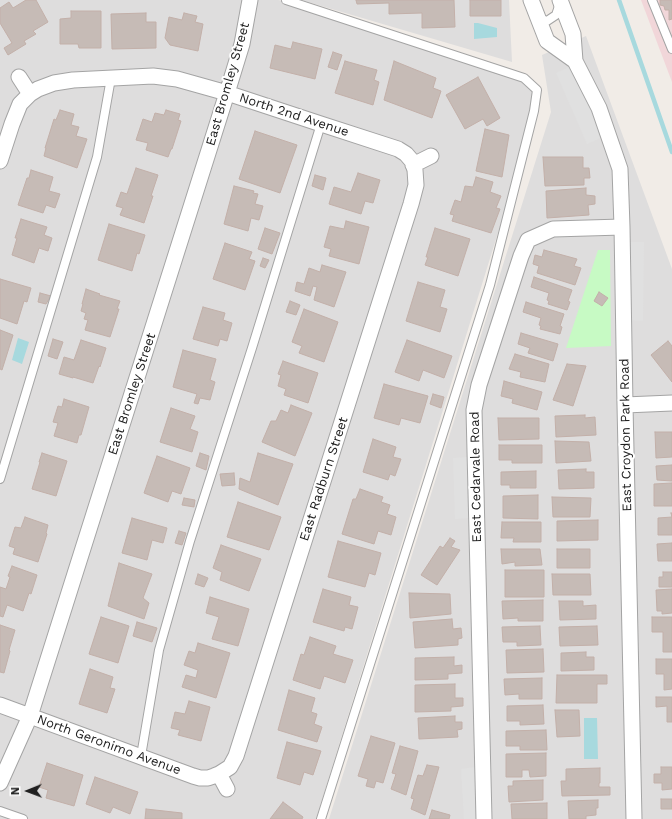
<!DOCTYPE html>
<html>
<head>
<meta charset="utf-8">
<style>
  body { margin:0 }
  #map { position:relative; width:672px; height:819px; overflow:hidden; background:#f1ece7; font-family:"Work Sans",sans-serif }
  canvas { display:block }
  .north { position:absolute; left:8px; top:771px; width:40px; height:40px; -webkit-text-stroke:3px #fff; paint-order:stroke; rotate:269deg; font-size:11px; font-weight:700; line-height:16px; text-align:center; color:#202020 }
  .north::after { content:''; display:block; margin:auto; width:14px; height:18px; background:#202020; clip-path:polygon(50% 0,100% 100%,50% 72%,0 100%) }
</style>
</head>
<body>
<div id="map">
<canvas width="672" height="819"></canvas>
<div class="north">N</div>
</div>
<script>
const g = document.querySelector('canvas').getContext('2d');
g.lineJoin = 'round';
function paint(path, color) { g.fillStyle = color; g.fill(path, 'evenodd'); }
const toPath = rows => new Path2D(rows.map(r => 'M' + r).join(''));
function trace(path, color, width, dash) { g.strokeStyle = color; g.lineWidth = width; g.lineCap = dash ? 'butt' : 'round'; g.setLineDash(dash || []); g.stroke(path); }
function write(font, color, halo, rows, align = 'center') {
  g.font = font + ' "Work Sans",sans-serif'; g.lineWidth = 4; g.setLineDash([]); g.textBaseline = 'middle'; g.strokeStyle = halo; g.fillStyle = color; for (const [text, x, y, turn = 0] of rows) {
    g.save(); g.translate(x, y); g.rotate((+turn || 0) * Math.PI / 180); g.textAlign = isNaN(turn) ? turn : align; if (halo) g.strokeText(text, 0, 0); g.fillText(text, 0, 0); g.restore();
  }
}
const residential = toPath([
  [0,0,278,0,284,1,534,80,528,136,316,819,0,819],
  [301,0,509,0,512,62],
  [586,36,672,269,672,819,329,819,551,112,542,55]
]);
const commercial = toPath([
  [641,0,672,0,672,82]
]);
const park = toPath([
  [598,250,610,250,611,346,566,348]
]);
const parking = toPath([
  [574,65,605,136,587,144,556,73],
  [627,242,644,242,643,321,626,320],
  [468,457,470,518,455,519,453,458],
  [475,767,477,819,464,819,461,769]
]);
const water = toPath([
  [474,23,478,23,497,28,497,37,474,39],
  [18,338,29,342,22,364,12,360],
  [584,718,597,718,598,759,584,759]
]);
const stream = toPath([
  [619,0,672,152]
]);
const building = toPath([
  [26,0,36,0,48,22,33,31,36,34,24,41,26,44,8,55,4,48,12,43,0,23,0,8,9,2,13,8,26,0],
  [356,0,454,0,455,27,422,28,422,13,389,14,389,3,357,4,356,0],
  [470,0,501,0,501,16,470,16,470,0],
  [660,0,672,0,672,19,669,20,669,10,665,10,664,6,660,5,660,0],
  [71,11,101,11,101,48,79,48,78,44,60,44,60,19,71,18,71,11],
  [146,13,146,22,156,22,156,48,112,49,111,14,146,13],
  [184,13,197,16,195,22,203,24,198,51,170,45,165,38,169,17,182,20,184,13],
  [293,42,322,49,315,79,270,68,275,45,291,49,293,42],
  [333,52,342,55,337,70,328,67,333,52],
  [345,61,377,70,374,80,379,82,373,105,335,93,345,61],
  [394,61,436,78,433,88,441,91,432,118,384,100,394,61],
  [478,77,500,118,487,126,483,119,465,129,446,95,478,77],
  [60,110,74,114,71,125,79,127,76,136,87,139,77,168,44,156,46,148,45,148,54,119,56,120,60,110],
  [166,110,180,114,178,120,181,121,172,149,171,149,168,157,146,150,148,143,136,140,143,119,152,122,155,113,164,115,166,110],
  [485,129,509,135,502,177,476,171,485,129],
  [255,131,297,145,280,193,239,179,255,131],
  [543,157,583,157,583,168,589,168,590,178,584,178,584,185,545,186,543,157],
  [136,168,158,175,151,196,153,196,144,223,120,215,123,208,116,206,121,192,127,194,136,168],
  [31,170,53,177,49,191,60,194,55,208,46,205,43,213,18,205,27,178,29,178,31,170],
  [358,173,380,180,373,203,365,201,361,214,329,204,334,187,351,192,358,173],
  [315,175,326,178,323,190,312,186,315,175],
  [476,177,493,182,490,192,501,196,496,208,500,209,491,233,452,221,454,215,450,214,455,200,461,202,465,186,473,187,476,177],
  [234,186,254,191,253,193,258,194,255,204,263,206,259,220,251,218,248,231,224,224,234,186],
  [586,188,586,195,595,196,595,204,588,205,589,215,547,218,546,191,586,188],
  [21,219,47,227,44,235,52,238,48,251,39,248,34,263,12,255,17,238,15,238,21,219],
  [346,221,369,227,359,264,329,256,331,249,324,247,330,226,344,229,346,221],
  [109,224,145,235,139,254,137,253,132,271,98,260,109,224],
  [265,228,280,233,272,254,258,249,265,228],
  [435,228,470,239,458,276,425,265,428,257,426,257,435,228],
  [225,243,252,252,249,259,255,261,245,290,213,279,225,243],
  [544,250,577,259,574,266,581,268,575,285,537,273,539,266,533,264,535,255,542,257,544,250],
  [263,258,269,260,265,268,260,266,263,258],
  [322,265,346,272,334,307,314,300,317,287,313,286,310,296,295,291,297,282,304,284,309,268,320,272,322,265],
  [534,277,572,290,568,301,570,302,567,310,548,304,549,301,547,300,549,293,531,287,534,277],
  [0,279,31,288,27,302,24,301,17,324,0,318,0,279],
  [418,282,445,290,440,307,447,309,440,332,406,321,418,282],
  [86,289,100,294,99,295,120,301,117,309,119,309,110,337,85,330,88,320,84,319,86,313,81,311,83,304,82,304,86,289],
  [599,292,608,298,602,306,594,301,599,292],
  [40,293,51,296,46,304,38,302,40,293],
  [290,301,300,305,296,315,286,312,290,301],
  [526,302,564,314,560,326,562,327,560,334,540,329,541,326,539,325,541,318,523,312,526,302],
  [203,307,225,313,223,320,232,323,227,341,220,339,218,346,193,339,203,307],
  [304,309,338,322,324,362,299,353,302,346,292,342,304,309],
  [0,330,13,335,2,370,0,369,0,330],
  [521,333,558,344,553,361,528,353,530,348,518,344,521,333],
  [53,339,63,342,57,359,48,356,53,339],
  [81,340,106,348,100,367,99,366,93,383,73,377,73,378,59,374,64,357,74,360,81,340],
  [407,340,452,356,444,378,423,370,419,381,395,372,407,340],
  [668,341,672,346,672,382,651,355,668,341],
  [183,350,216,359,210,380,215,382,210,400,200,398,198,404,194,403,197,394,173,387,183,350],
  [515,354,549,364,545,382,520,377,521,372,509,369,515,354],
  [283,361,318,373,308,403,284,395,286,389,278,386,281,375,278,374,283,361],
  [567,364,586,366,573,406,553,400,567,364],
  [504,381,542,392,537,410,512,403,513,399,501,396,504,381],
  [384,384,428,396,420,423,401,418,399,425,374,418,384,384],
  [433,394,444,397,441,408,430,404,433,394],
  [64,399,89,407,81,435,79,435,77,443,54,436,58,423,53,422,58,406,62,407,64,399],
  [291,405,312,413,295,456,262,442,271,421,276,421,281,410,288,413,291,405],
  [171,408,195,416,190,429,198,432,192,452,160,442,171,408],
  [585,415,585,418,595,417,596,435,556,437,555,416,585,415],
  [498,418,539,418,539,439,499,440,498,418],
  [655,432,672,432,672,457,656,458,655,432],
  [373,439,396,447,393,457,401,459,395,476,390,474,388,480,363,472,373,439],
  [555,441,589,442,591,461,556,463,555,441],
  [499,445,542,445,542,463,512,463,512,460,499,460,499,445],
  [42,453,67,461,56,496,32,489,40,462,39,462,42,453],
  [200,453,209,456,206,470,196,466,200,453],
  [258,453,293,464,278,505,239,489,240,478,250,482,258,453],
  [157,456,190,468,181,494,172,491,168,502,144,493,157,456],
  [672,465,672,481,657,480,656,466,672,465],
  [586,469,586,472,594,472,594,488,559,489,558,470,586,469],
  [536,471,536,488,510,488,510,485,501,485,501,472,536,471],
  [234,473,235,485,222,486,220,474,234,473],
  [672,483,672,506,654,506,654,484,672,483],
  [360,489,383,497,381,502,390,505,387,514,396,517,391,535,378,531,374,544,342,534,353,499,356,499,360,489],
  [538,495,538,519,503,518,503,496,538,495],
  [552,497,591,498,590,517,553,517,552,497],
  [184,498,195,500,194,507,182,505,184,498],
  [238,502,281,517,269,550,227,537,238,502],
  [671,513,672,513,672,535,658,535,658,518,672,517,671,513],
  [25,517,48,525,46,533,47,534,38,562,13,554,15,548,9,546,15,527,21,528,25,517],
  [132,518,167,528,163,543,152,540,147,560,122,553,132,518],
  [598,520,598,540,557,541,557,521,598,520],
  [502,522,541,522,541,542,513,542,514,538,501,538,502,522],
  [179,531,186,533,182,545,175,543,179,531],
  [450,538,455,541,451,547,460,550,437,585,421,575,440,546,443,548,450,538],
  [338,541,381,553,375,575,369,573,365,587,328,577,338,541],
  [672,543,672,561,658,561,657,544,672,543],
  [221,545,261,559,249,591,220,580,222,572,213,568,221,545],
  [501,549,540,549,542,565,515,566,515,562,502,564,501,549],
  [557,549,590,549,590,568,557,568,557,549],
  [119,563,152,574,143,598,149,603,144,619,108,606,119,563],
  [12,566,37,575,31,594,29,593,23,611,7,605,3,617,0,616,0,587,6,589,10,577,8,576,12,566],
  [505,570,544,570,544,597,505,597,505,570],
  [663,572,672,572,672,587,659,587,659,577,663,577,663,572],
  [198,574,208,578,204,587,195,584,198,574],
  [552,574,590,574,591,595,553,595,552,574],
  [323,589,351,597,349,605,358,607,352,629,345,627,344,631,313,622,323,589],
  [672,589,672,613,662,614,662,611,657,611,656,590,672,589],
  [409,593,450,594,451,614,410,618,409,593],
  [210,597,249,609,238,646,212,639,219,617,206,613,210,597],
  [543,600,543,621,518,621,518,618,503,619,502,601,543,600],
  [559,601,583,601,583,606,596,605,596,619,560,620,559,601],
  [101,617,129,626,118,663,89,654,101,617],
  [652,617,672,617,672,652,663,652,663,632,652,632,652,617],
  [452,619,453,629,461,628,462,638,458,639,458,645,415,648,413,622,452,619],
  [137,622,157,628,152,642,133,636,137,622],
  [0,625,15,630,9,650,10,651,4,673,0,672,0,625],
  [540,626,541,645,517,646,517,642,503,642,502,627,540,626],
  [597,626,598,645,560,646,559,627,597,626],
  [310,637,336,646,333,654,353,660,345,683,324,676,320,689,293,680,301,654,304,655,310,637],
  [198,643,230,653,216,698,182,687,186,675,196,678,198,670,184,665,189,651,195,653,198,643],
  [543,649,544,672,507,673,506,650,543,649],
  [586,652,586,657,594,657,594,670,561,671,561,653,586,652],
  [454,657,454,666,462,665,462,673,448,674,448,679,415,680,415,658,454,657],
  [656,659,672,659,672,689,664,690,664,674,656,674,656,659],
  [90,669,113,677,110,688,115,689,107,713,79,704,90,669],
  [557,675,607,675,607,684,597,684,597,703,556,703,557,675],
  [542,678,542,699,519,699,519,694,505,695,504,679,542,678],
  [455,684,455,698,463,698,463,706,451,707,451,711,415,712,415,685,455,684],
  [289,690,315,698,311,712,317,714,314,724,322,727,317,742,278,730,289,690],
  [656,697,672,697,672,722,667,722,667,706,656,707,656,697],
  [189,701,210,707,201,741,178,735,180,730,171,728,175,712,185,714,189,701],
  [543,705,544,724,520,725,520,721,507,721,507,706,543,705],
  [555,710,579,710,580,736,557,737,555,710],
  [455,716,455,722,462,722,462,729,457,730,458,737,419,739,418,718,455,716],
  [546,730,547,750,520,750,520,746,506,746,506,731,546,730],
  [371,736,395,743,383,783,376,781,374,788,366,786,368,779,358,776,371,736],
  [287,742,321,751,313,775,304,772,300,785,277,778,287,742],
  [400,746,418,751,406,795,391,789,396,774,392,773,400,746],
  [546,753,546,776,530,777,529,770,522,770,522,777,506,777,506,754,546,753],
  [47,763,83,775,74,806,46,798,48,790,39,787,47,763],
  [427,765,439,767,425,815,411,809,414,799,411,798,418,775,423,776,427,765],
  [661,767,672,767,672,789,662,790,662,783,654,783,654,774,661,774,661,767],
  [600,768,600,783,599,783,599,787,610,787,610,795,562,796,561,781,566,781,566,769,600,768],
  [95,777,138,792,130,814,113,807,110,813,86,804,95,777],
  [543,780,543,800,509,802,508,786,513,786,513,781,543,780],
  [661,799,672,799,672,809,661,809,661,799],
  [598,800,598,808,596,808,596,815,586,816,586,819,569,819,568,801,598,800],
  [283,802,303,817,302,819,270,819,283,802],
  [547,803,547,819,512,819,511,804,547,803],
  [146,809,182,813,182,819,145,819,146,809],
  [432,810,450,815,449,819,429,819,432,810]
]);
const service = toPath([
  [286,0,524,78,537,90,534,111,490,285,321,819],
  [652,0,672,49],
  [538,18,547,21,556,15,560,3],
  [0,479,97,157,111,78],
  [141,756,159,650,190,541,252,348,321,124],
  [0,811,23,819]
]);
const minor = toPath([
  [531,0,547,41,575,61],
  [560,0,573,34,575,61,599,108,620,169,622,227,625,405,634,819],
  [19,77,30,94],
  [0,161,12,124,20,104,30,94,38,89,54,83,73,80,153,76,177,79,227,93,321,124,398,149,406,154,412,161,415,170,416,185,411,204,236,756,230,767,219,774,227,789],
  [413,165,431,156],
  [625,405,672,403],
  [0,705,193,776,200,778,208,778,214,776,219,774],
  [0,783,30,716,227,93,242,44,250,0],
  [484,819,474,410,479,385,521,256,528,240,553,229,622,227]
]);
const streetNames = [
  ["East Bromley Street",228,84,-74],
  ["North 2nd Avenue",294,115,18],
  ["East Bromley Street",132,394,-72],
  ["East Croydon Park Road",626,435,-91],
  ["East Cedarvale Road",476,477,-91],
  ["East Radburn Street",324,479,-72],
  ["North Geronimo Avenue",109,745,20]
];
paint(residential, '#dedddd');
paint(commercial, '#f1d6d9');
paint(park, '#c7fac4');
paint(parking, '#e0e0e0');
paint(water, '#a7d9de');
trace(stream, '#a7d9de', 4.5);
paint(building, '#c6bbb6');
trace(building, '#c3b0a9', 1);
trace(service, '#a4a4a4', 10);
trace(minor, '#a4a4a4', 17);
trace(service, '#fff', 8);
trace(minor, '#fff', 15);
write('13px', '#202020', '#fff', streetNames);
</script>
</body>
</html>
